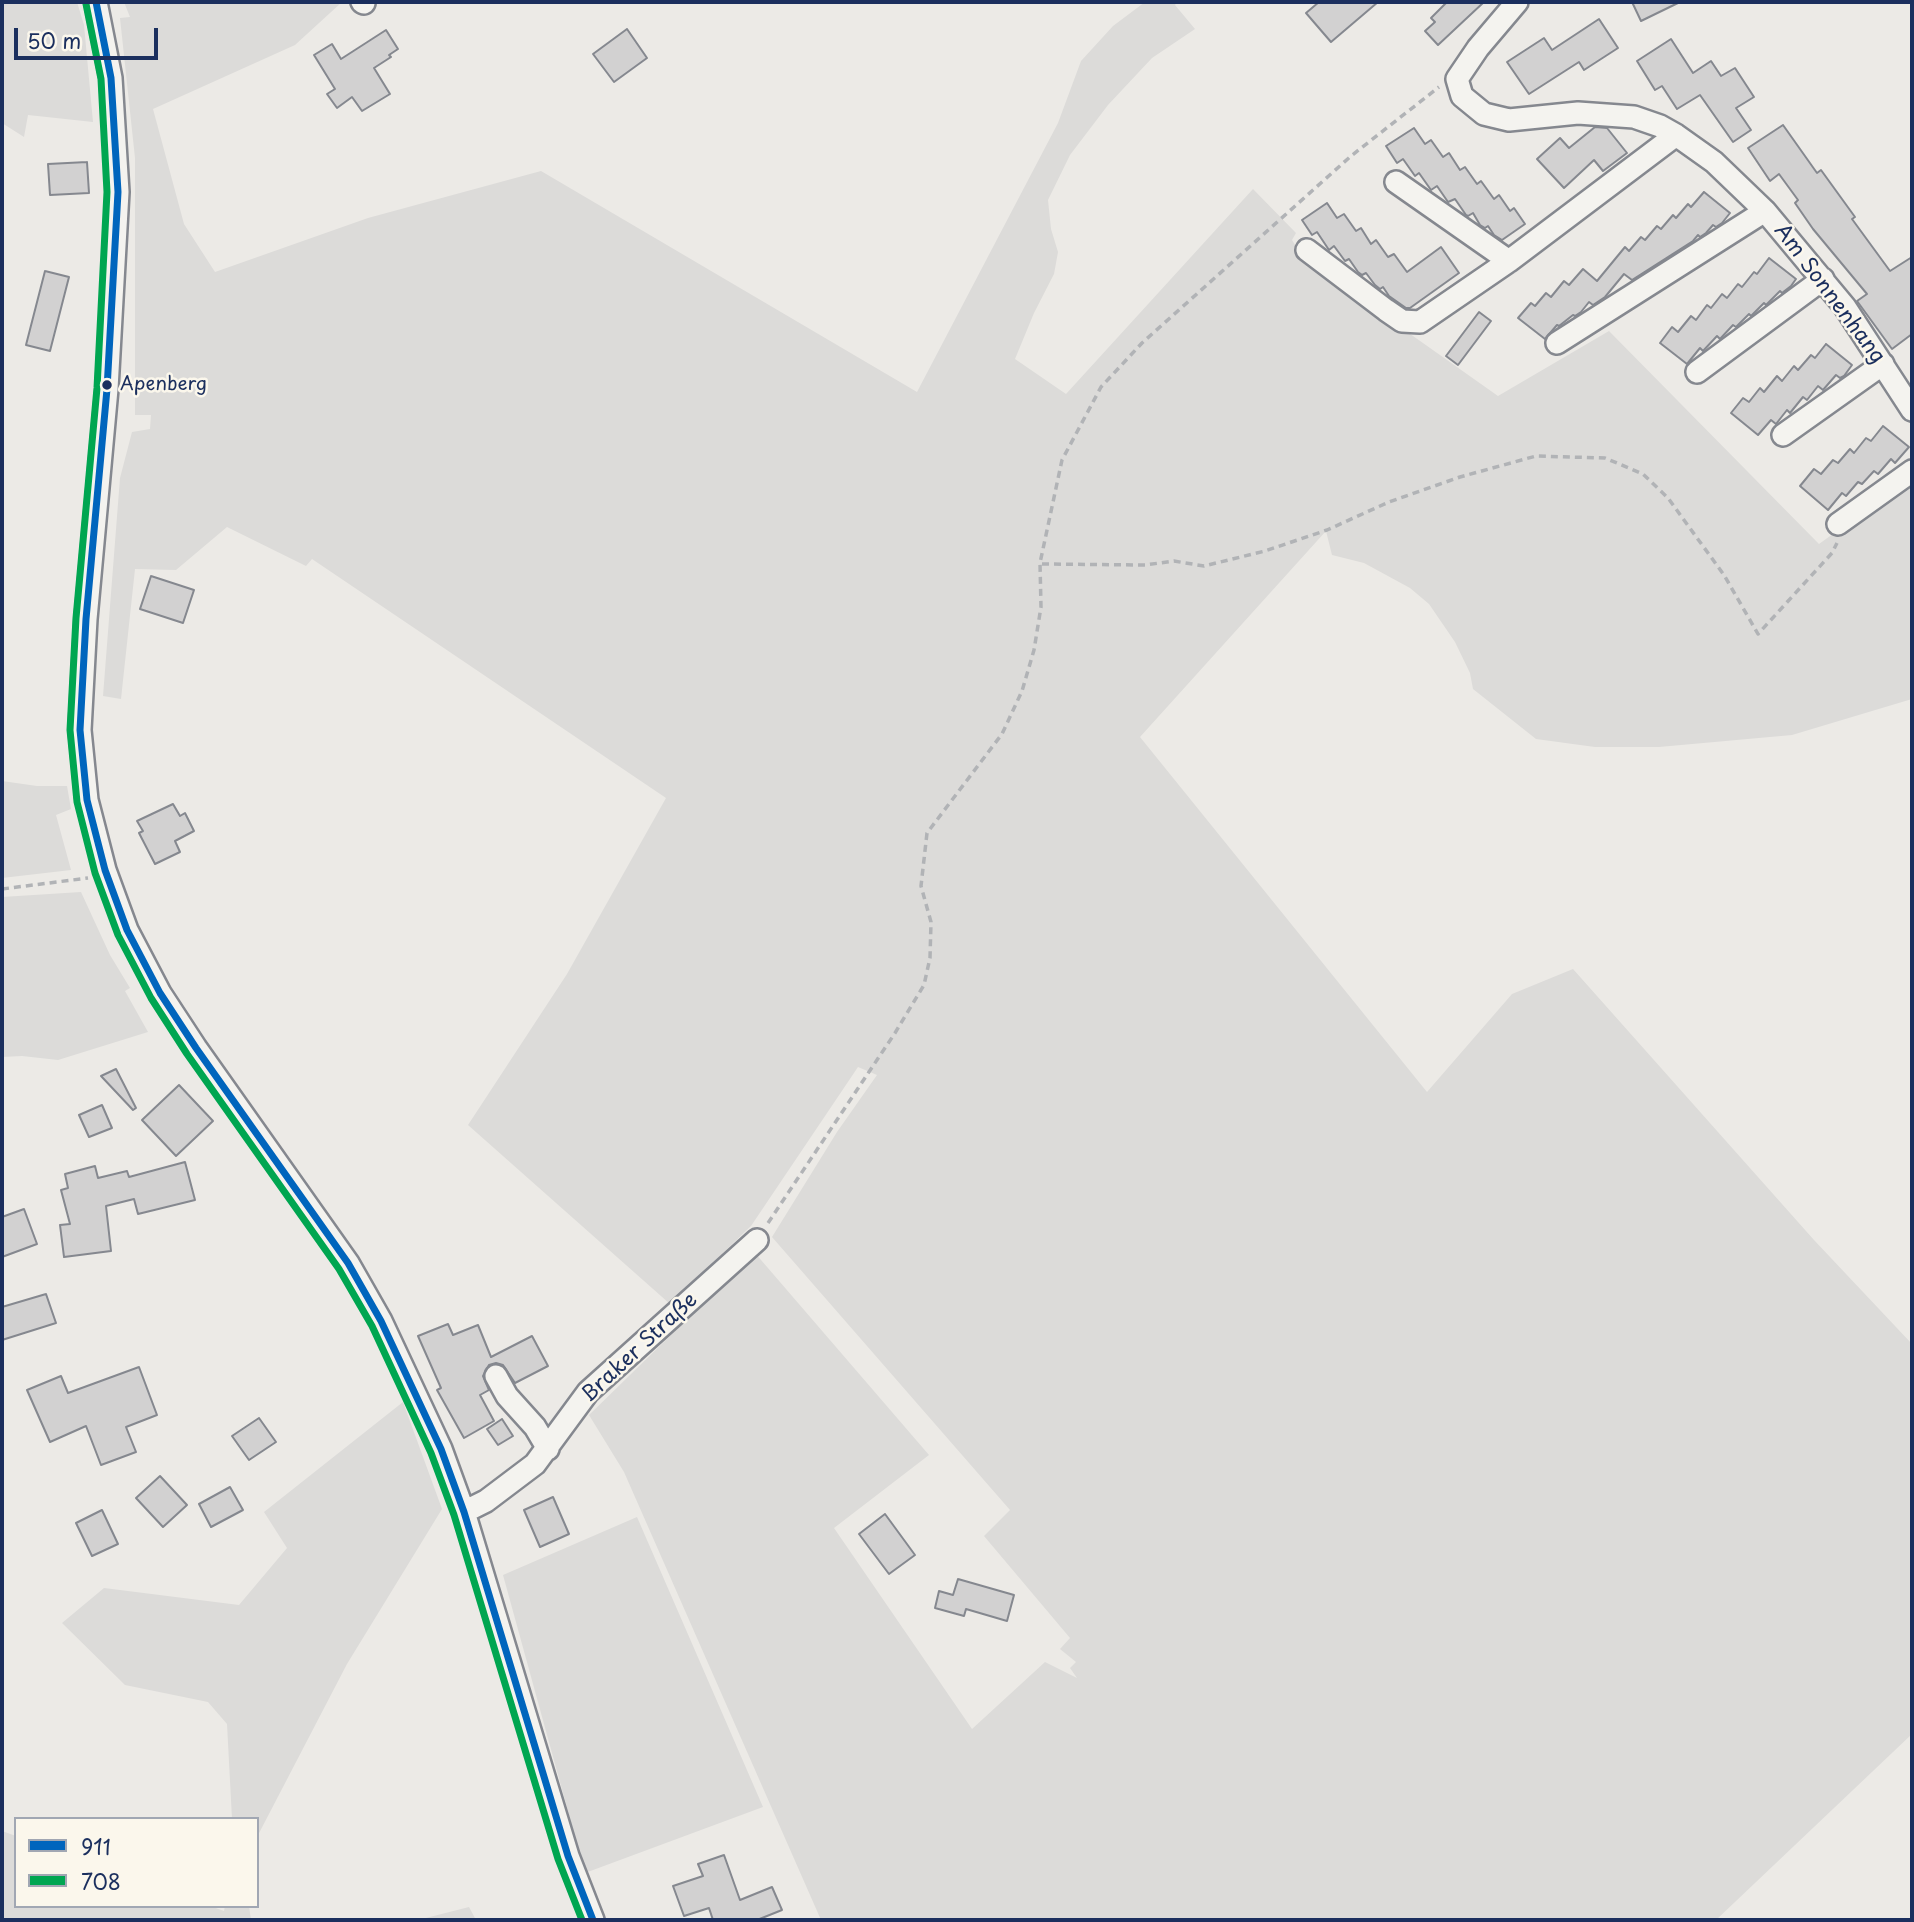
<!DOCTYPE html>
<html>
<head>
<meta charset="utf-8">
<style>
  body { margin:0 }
  #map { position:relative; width:1914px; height:1922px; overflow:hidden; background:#eceae6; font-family:"Playpen Sans",sans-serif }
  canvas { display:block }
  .frame { position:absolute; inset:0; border:4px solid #1b2f5e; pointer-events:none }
  .legend { position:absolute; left:14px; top:1817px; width:245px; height:91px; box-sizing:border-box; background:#fbf7ec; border:2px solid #a1a7b3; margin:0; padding:9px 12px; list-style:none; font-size:21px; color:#1b2f5e }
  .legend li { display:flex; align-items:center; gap:14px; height:35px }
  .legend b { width:35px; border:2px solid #a1a7b3 }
  .scale { position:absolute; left:14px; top:28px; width:144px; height:32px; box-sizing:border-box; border:4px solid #1b2f5e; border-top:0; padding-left:9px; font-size:21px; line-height:24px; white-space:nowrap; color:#1b2f5e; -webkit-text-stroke:5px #fbf7ec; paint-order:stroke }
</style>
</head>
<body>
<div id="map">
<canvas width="1914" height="1922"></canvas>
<div class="frame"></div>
<ul class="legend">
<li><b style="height:9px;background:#0065bd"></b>911</li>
<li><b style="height:9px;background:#00a651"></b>708</li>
</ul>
<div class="scale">50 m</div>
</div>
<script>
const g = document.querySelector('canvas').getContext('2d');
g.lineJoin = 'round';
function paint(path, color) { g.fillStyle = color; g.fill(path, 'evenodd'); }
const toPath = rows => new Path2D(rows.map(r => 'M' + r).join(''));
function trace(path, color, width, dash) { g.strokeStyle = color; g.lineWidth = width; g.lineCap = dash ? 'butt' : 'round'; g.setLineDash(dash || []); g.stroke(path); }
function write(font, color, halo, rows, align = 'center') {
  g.font = font + ' "Playpen Sans",sans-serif'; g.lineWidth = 5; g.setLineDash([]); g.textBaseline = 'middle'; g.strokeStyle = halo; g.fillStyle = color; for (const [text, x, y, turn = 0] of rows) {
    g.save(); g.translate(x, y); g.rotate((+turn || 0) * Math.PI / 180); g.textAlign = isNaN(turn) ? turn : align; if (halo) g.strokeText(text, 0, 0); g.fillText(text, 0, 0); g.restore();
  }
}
const green = toPath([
  [2,2,77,2,84,25,93,122,28,115,24,137,2,123],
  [124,2,342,2,295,45,153,109,184,224,215,272,368,218,541,171,917,392,1058,123,1081,61,1113,26,1145,2,1177,2,1175,5,1195,29,1152,58,1108,105,1070,155,1048,200,1051,229,1058,252,1054,274,1034,313,1015,359,1066,394,1253,189,1296,233,1292,240,1304,259,1498,396,1609,331,1819,544,1912,477,1912,699,1792,735,1659,747,1595,747,1536,739,1473,689,1470,673,1455,642,1429,604,1410,588,1364,563,1332,555,1326,531,1140,737,1427,1092,1512,994,1573,969,1814,1240,1912,1344,1912,1734,1716,1920,821,1920,624,1472,589,1415,755,1253,929,1455,834,1528,972,1729,1045,1662,1077,1678,1070,1668,1076,1662,1060,1649,1070,1638,984,1536,1010,1510,772,1237,837,1132,877,1075,858,1067,751,1226,670,1304,468,1125,567,974,666,798,312,559,306,566,227,527,176,570,135,569,121,699,103,696,120,478,132,432,150,429,151,415,135,415,135,158,120,18,130,17],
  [2,781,37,786,67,786,71,809,56,815,71,870,2,878],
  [81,892,110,955,130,988,125,991,148,1032,58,1060,22,1056,2,1057,2,897],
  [403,1402,442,1509,347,1664,257,1837,257,1819,232,1819,227,1724,208,1702,125,1685,62,1623,104,1588,239,1605,287,1548,264,1512],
  [637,1517,763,1807,585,1873,503,1575],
  [2,1831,16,1836,16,1906,210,1906,224,1911,225,1906,249,1906,251,1920,2,1920],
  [469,1907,476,1920,418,1920]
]);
const building = toPath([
  [1319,2,1378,2,1331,42,1306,13,1319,2],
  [1447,2,1484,2,1438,45,1425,31,1435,22,1431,18,1447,2],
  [1632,2,1680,2,1641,21,1632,2],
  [1599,19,1618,48,1584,70,1579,62,1529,94,1507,62,1544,38,1552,50,1599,19],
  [627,29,647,58,614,82,593,54,627,29],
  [386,30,398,49,389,55,391,57,374,68,390,94,362,111,352,97,337,108,327,94,335,89,314,55,332,44,341,59,386,30],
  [1671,39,1693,73,1711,61,1721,76,1735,68,1754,97,1736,108,1751,130,1733,142,1700,95,1677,109,1662,86,1655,90,1637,61,1671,39],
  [1783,125,1817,173,1821,170,1855,217,1852,219,1890,271,1912,257,1912,334,1892,349,1857,301,1867,294,1813,229,1795,203,1798,200,1779,174,1770,181,1748,148,1783,125],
  [1595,127,1607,128,1627,153,1603,171,1594,160,1564,188,1537,159,1560,138,1569,148,1595,127],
  [1414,128,1425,144,1431,140,1443,157,1449,153,1460,170,1465,167,1477,184,1481,181,1494,199,1499,195,1510,211,1514,208,1525,224,1502,240,1494,235,1488,226,1485,228,1480,225,1473,213,1468,216,1466,215,1455,199,1448,202,1437,186,1431,190,1419,173,1415,176,1403,159,1397,163,1386,146,1414,128],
  [87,162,89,193,50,195,48,164,87,162],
  [1704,192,1730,213,1722,223,1716,227,1713,225,1706,233,1700,237,1698,235,1693,241,1632,280,1624,274,1605,297,1593,305,1589,302,1581,312,1575,316,1573,315,1559,326,1557,325,1545,339,1518,318,1531,303,1535,306,1546,293,1551,297,1564,281,1569,285,1583,269,1597,281,1625,247,1629,251,1641,237,1645,240,1657,226,1661,229,1673,215,1676,218,1688,204,1691,207,1704,192],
  [1327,203,1337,218,1344,214,1356,231,1361,228,1371,244,1376,240,1388,257,1394,254,1407,272,1441,247,1459,273,1410,308,1406,308,1389,296,1383,287,1380,289,1375,285,1366,273,1362,275,1358,272,1349,259,1345,261,1334,246,1329,250,1317,232,1312,235,1302,220,1327,203],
  [1769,258,1796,279,1791,286,1782,293,1780,291,1766,305,1764,303,1751,316,1749,314,1736,327,1733,325,1720,339,1717,336,1703,351,1700,348,1687,364,1660,343,1672,327,1678,332,1691,316,1696,320,1707,305,1711,308,1722,294,1727,298,1738,284,1742,287,1754,272,1757,274,1769,258],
  [45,271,69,277,50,351,26,345,45,271],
  [1479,312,1491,321,1458,365,1446,356,1479,312],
  [1826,344,1852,365,1844,376,1840,378,1836,375,1823,390,1818,386,1807,400,1803,397,1790,413,1787,410,1776,424,1771,420,1758,435,1731,413,1743,398,1749,402,1760,388,1764,392,1777,376,1782,381,1794,366,1798,370,1811,355,1815,358,1826,344],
  [1883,426,1909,447,1895,463,1891,459,1878,474,1874,471,1862,484,1858,482,1846,496,1842,493,1828,510,1800,486,1814,469,1821,474,1833,460,1838,463,1850,449,1854,453,1866,438,1871,441,1883,426],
  [151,576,194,590,183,623,140,609,151,576],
  [173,804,180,816,185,813,194,831,175,841,180,852,155,864,139,833,143,831,137,821,173,804],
  [116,1069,136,1108,133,1110,101,1076,116,1069],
  [179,1085,213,1121,176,1156,142,1120,179,1085],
  [102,1105,112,1128,89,1137,79,1115,102,1105],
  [185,1162,195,1200,138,1214,134,1199,106,1206,111,1251,64,1257,60,1225,70,1224,61,1190,68,1188,65,1174,95,1166,98,1178,127,1171,129,1177,185,1162],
  [24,1209,37,1244,2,1257,2,1217,24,1209],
  [46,1294,56,1323,2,1340,2,1307,46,1294],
  [448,1324,453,1335,478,1325,491,1357,532,1336,548,1366,515,1383,503,1365,496,1363,489,1365,483,1376,489,1390,480,1395,494,1421,464,1438,437,1390,441,1388,418,1336,448,1324],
  [139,1367,157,1415,126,1427,136,1452,101,1465,86,1426,50,1442,27,1390,61,1376,68,1393,139,1367],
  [259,1418,276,1442,249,1460,232,1436,259,1418],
  [502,1419,513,1436,498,1445,487,1429,502,1419],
  [160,1476,187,1505,163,1527,136,1498,160,1476],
  [230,1487,243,1510,211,1527,199,1504,230,1487],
  [553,1497,569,1534,540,1547,524,1510,553,1497],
  [102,1510,118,1544,92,1556,76,1523,102,1510],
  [885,1514,915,1555,889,1574,859,1534,885,1514],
  [958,1579,1014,1595,1007,1621,966,1609,964,1616,935,1608,939,1591,953,1595,958,1579],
  [724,1855,740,1900,772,1887,782,1910,757,1920,713,1920,709,1908,684,1916,673,1886,703,1876,698,1864,724,1855]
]);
const path = toPath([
  [1042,564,1145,565,1174,561,1204,566,1265,551,1327,530,1389,502,1460,477,1536,456,1605,458,1643,474,1668,498,1724,575,1758,634,1832,553,1837,543],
  [2,889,88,878],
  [768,1223,895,1033,924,985,930,958,931,922,921,886,927,833,1002,734,1022,691,1034,650,1041,607,1040,563,1062,460,1101,387,1142,343,1351,156,1439,87]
]);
const minor = toPath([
  [96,2,111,78,118,192,107,389,86,619,80,730,87,800,105,870,127,930,160,993,196,1048,348,1263,381,1321,441,1449,464,1512,568,1856,593,1920],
  [362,2,364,3],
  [1517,2,1478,48,1457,79,1462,96,1484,114,1509,120,1578,113,1634,117,1660,126,1676,135,1714,162,1765,211,1845,307,1912,410],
  [1396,182,1509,261],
  [1307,250,1386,310,1402,321,1420,322,1509,261,1676,135],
  [1557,343,1765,211],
  [1697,372,1823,279],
  [1783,435,1883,364],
  [1838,524,1912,471],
  [496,1376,507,1396,535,1427,548,1449],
  [464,1512,486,1501,535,1464,588,1392,757,1240]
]);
const bus1 = toPath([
  [96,2,111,78,118,192,107,389,86,619,80,730,87,800,105,870,127,930,160,993,196,1048,348,1263,381,1321,441,1449,464,1512,568,1856,593,1920]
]);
const bus2 = toPath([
  [86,4,101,79,107,192,97,388,76,618,70,730,77,802,95,873,118,935,151,998,187,1054,339,1269,372,1326,431,1453,454,1515,558,1859,582,1920]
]);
const markers = [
  [107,385,6,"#1b2f5e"]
];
const busNames = [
  ["Apenberg",120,385]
];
const streetNames = [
  ["Am Sonnenhang",1829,294,53],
  ["Braker Straße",640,1348,-43]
];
paint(green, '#dcdbd9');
paint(building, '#d2d1d1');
trace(building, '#85888f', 2);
trace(minor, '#85888f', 26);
trace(path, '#b1b3b6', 3.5, [7, 5]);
trace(minor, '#f4f3ef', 21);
trace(bus1, '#0065bd', 7);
trace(bus2, '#00a651', 7);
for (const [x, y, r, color] of markers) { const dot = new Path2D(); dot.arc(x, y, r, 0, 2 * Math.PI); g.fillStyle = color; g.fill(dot); trace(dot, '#fbf7ec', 2.5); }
write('19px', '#1b2f5e', '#fbf7ec', busNames, 'left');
write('21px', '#1b2f5e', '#fbf7ec', streetNames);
</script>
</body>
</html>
